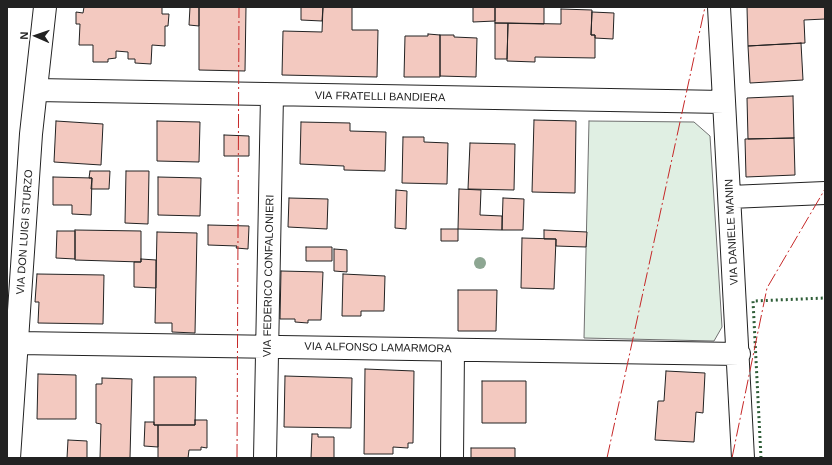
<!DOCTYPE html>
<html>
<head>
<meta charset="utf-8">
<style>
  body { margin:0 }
  #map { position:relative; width:832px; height:465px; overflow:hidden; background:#fff; font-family:Arial,sans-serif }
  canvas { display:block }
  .frame { position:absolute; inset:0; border:8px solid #222; pointer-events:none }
  .north { position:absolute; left:16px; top:16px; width:40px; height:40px; -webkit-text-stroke:3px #fff; paint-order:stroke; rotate:272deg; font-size:11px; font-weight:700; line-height:16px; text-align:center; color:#222 }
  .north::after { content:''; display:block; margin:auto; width:14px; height:18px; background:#222; clip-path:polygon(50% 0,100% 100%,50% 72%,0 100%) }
</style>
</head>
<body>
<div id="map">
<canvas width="832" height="465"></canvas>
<div class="frame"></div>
<div class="north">N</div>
</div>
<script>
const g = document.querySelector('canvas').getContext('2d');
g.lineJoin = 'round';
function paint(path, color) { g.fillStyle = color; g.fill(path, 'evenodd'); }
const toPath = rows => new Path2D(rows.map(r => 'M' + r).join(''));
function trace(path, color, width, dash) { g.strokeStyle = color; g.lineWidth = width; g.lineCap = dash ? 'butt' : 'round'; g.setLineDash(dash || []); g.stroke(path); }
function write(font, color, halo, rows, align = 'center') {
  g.font = font + ' Arial,sans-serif'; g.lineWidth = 3; g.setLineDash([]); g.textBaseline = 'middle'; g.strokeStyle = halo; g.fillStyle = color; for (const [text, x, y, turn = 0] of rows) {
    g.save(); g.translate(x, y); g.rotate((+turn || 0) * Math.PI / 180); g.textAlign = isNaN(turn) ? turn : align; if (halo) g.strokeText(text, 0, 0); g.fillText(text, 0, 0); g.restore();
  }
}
const green = toPath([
  [589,121,694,122,710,136,722,327,714,341,584,338,589,121]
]);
const building = toPath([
  [84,7,162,7,162,14,169,14,168,26,165,26,165,46,152,45,151,64,135,63,135,59,128,59,128,52,116,51,116,58,108,59,108,62,93,62,93,45,79,45,80,24,76,24,76,12,83,13,84,7],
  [190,7,199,7,199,26,189,25,190,7],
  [199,7,246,7,245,71,199,70,199,7],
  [301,7,323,7,322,21,301,20,301,7],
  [323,7,352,7,352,30,378,30,377,77,282,75,283,31,322,32,323,7],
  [473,7,495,7,495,21,473,22,473,7],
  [495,7,544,7,544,24,495,23,495,7],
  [747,7,825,7,825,19,804,20,805,43,748,46,747,7],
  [561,9,592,10,591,35,595,35,595,58,535,57,535,62,507,61,508,23,561,24,561,9],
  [592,12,614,13,613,39,595,38,595,35,591,35,592,12],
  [495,23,508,23,507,59,495,59,495,23],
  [428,34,440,35,440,77,404,77,405,36,428,36,428,34],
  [440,35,454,35,454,37,477,38,476,77,440,76,440,35],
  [801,43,803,80,750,83,748,46,801,43],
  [793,96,794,138,748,139,747,98,793,96],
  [534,120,576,121,575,193,532,192,534,120],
  [56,121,103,124,101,165,54,162,56,121],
  [157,121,200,122,199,162,157,161,157,121],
  [301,122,350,123,350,131,386,132,385,171,344,170,344,166,300,164,301,122],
  [224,135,249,136,249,156,224,156,224,135],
  [403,137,424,137,424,142,448,143,447,184,402,183,403,137],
  [794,138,795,175,746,177,745,139,794,138],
  [470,143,515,144,514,190,468,189,470,143],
  [90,171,110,171,109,189,91,189,92,178,89,178,90,171],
  [126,171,149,171,148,224,125,223,126,171],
  [53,177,92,178,91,215,72,214,72,205,53,205,53,177],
  [158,177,201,178,200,216,158,215,158,177],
  [459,189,481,190,480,215,502,216,502,230,458,229,459,189],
  [396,190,407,191,406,229,395,228,396,190],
  [289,198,328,199,327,229,288,227,289,198],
  [503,198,524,199,523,230,502,230,503,198],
  [208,225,249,226,248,249,236,248,237,246,208,245,208,225],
  [441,229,458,229,458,241,441,241,441,229],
  [75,230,141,231,141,262,75,260,75,230],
  [544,230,587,232,586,247,556,246,556,239,544,239,544,230],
  [57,231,75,231,75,259,56,258,57,231],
  [157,232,197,233,195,333,172,332,172,323,155,323,157,232],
  [522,238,556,239,554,289,521,288,522,238],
  [306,247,332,247,332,261,306,261,306,247],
  [334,249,347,250,347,272,334,271,334,249],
  [141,259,156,260,156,288,134,287,134,262,141,262,141,259],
  [281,271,323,272,321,320,308,320,308,323,295,322,295,319,280,319,281,271],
  [37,274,104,275,103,324,38,323,39,302,35,302,37,274],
  [343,274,385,276,384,311,361,311,361,316,342,316,343,274],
  [458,290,497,290,496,331,458,331,458,290],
  [365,369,414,371,413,443,408,443,408,448,393,447,393,454,364,454,365,369],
  [666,371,705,373,703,413,696,412,694,442,655,440,658,401,664,401,666,371],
  [38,374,76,375,76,419,37,419,38,374],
  [285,376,352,378,351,428,284,427,285,376],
  [154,377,196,377,195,425,154,425,154,377],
  [102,378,132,379,130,458,100,458,101,424,96,423,96,384,102,384,102,378],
  [482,381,526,381,526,423,482,423,482,381],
  [195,420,207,420,207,448,201,447,201,450,189,450,188,458,158,458,158,425,195,425,195,420],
  [145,422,154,422,154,425,158,425,158,447,144,446,145,422],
  [312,434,318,434,318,437,334,437,334,458,311,458,312,434],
  [68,440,87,441,87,458,67,458,68,440],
  [471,448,515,448,515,458,471,458,471,448]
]);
const minor = toPath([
  [719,7,743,458],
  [36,90,724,102],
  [730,197,825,193],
  [18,343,739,354],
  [9,458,31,134,45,7],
  [265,458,272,95],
  [452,458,453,350]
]);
const hedge = toPath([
  [761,458,753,301,825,298]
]);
const power = toPath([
  [237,458,239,7],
  [607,458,705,7],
  [732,458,767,288,825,189]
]);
const trees = [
  [480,263]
];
const streetNames = [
  ["VIA FRATELLI BANDIERA",380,97,1],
  ["VIA DON LUIGI STURZO",25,232,-86],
  ["VIA DANIELE MANIN",732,232,-93],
  ["VIA FEDERICO CONFALONIERI",269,276,-89],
  ["VIA ALFONSO LAMARMORA",378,348,1]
];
paint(green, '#e0efe3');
trace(green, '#6f6f6f', 1);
paint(building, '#f3c9c0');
trace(building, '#222', 1);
trace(minor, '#222', 24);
trace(minor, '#fff', 22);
trace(hedge, '#2f5e38', 3, [2, 3]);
trace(power, '#c62828', 1, [14, 3, 2, 3]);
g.fillStyle = '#8da692';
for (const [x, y] of trees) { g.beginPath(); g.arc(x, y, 6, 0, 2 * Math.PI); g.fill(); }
write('11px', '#222', '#fff', streetNames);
</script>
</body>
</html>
